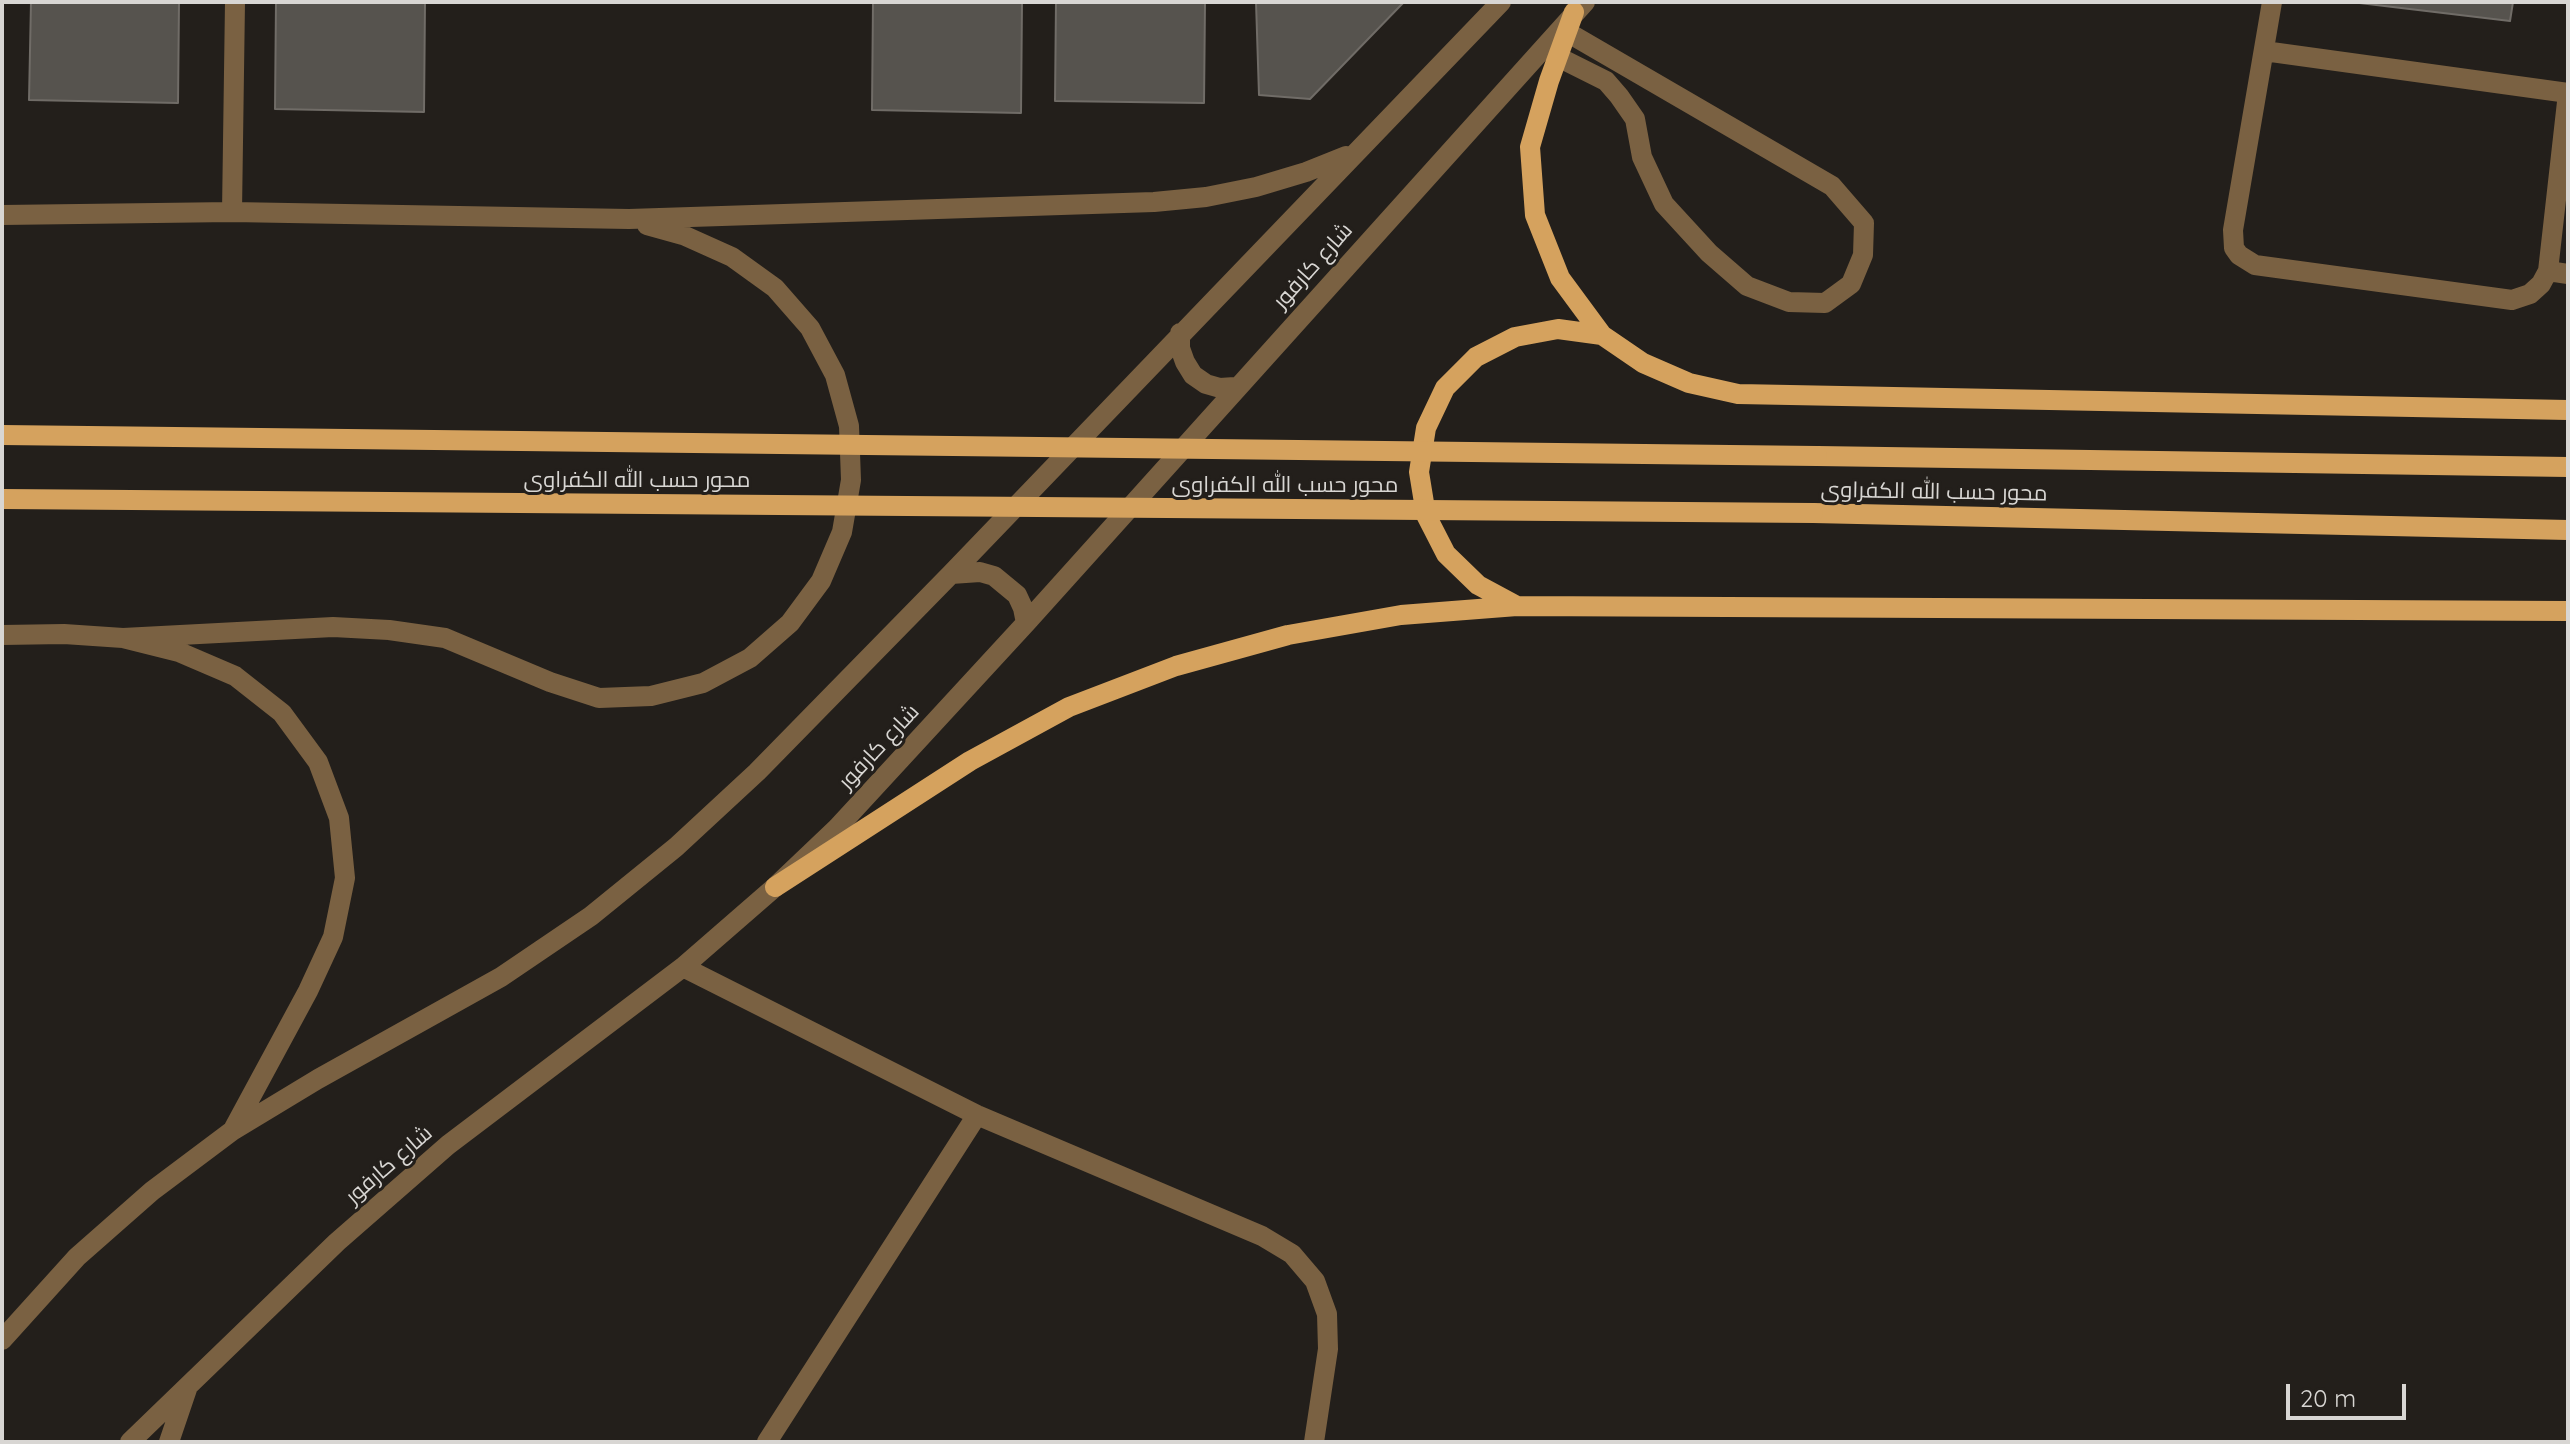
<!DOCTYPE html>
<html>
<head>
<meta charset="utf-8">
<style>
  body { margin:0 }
  #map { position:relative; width:2570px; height:1444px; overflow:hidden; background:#231f1b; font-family:Quicksand,sans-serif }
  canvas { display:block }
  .frame { position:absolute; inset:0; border:4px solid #d8d6d3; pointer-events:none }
  .scale { position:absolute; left:2286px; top:1384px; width:120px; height:36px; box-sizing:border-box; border:4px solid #d8d6d3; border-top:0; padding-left:10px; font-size:24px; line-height:28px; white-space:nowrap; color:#d8d6d3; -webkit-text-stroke:6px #231f1b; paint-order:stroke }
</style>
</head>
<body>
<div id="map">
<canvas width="2570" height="1444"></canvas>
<div class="frame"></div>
<div class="scale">20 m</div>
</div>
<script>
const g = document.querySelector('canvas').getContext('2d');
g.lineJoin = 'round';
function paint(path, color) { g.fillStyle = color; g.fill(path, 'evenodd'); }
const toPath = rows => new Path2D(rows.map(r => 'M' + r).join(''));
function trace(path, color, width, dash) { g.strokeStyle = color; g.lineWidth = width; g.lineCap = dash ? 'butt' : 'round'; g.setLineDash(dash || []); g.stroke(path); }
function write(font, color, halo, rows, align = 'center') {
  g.font = font + ' Quicksand,Cairo,sans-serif'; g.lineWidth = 6; g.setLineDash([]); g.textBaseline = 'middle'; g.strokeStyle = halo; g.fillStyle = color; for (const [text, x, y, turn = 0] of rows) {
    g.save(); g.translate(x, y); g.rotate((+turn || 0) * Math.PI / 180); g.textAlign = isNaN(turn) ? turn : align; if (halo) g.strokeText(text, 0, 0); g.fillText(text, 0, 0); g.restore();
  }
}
const building = toPath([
  [31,2,179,2,178,103,29,100,31,2],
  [276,2,425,2,424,112,275,109,276,2],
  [873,2,1022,2,1021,113,872,110,873,2],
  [1056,2,1205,2,1204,103,1055,101,1056,2],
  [1256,2,1404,2,1310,99,1259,95,1256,2],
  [2351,2,2513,2,2510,21,2351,2]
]);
const minor = toPath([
  [2264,51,2568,93,2548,271,2541,284,2530,294,2512,300,2255,265,2239,255,2234,248,2233,230,2272,2],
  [1558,57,1606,81,1619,96,1635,119,1642,157,1664,204,1709,253,1747,286,1789,302,1825,303,1851,284,1863,255,1864,223,1832,186,1567,32],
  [232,212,235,2],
  [2,215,232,212,629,219,1154,202,1206,197,1256,187,1306,172,1346,156],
  [2548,271,2568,274],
  [1180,333,1180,348,1185,362,1193,375,1206,384,1220,388,1235,387],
  [951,574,980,572,994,576,1017,595,1023,608,1026,623],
  [2,635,64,634,123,638,179,652,235,676,282,713,318,762,339,818,345,878,333,937,308,991,234,1128],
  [123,638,333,627,389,630,445,638,550,682,599,698,651,696,703,683,750,658,790,623,821,581,842,532,851,480,849,426,835,375,810,328,775,288,732,257,683,235,647,225],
  [683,967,977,1115,1262,1236,1292,1254,1315,1281,1327,1314,1328,1349,1314,1442],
  [2,1340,77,1257,152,1191,232,1131,318,1079,501,977,591,916,676,847,757,772,951,574,1501,2],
  [130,1442,337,1242,448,1145,683,967,775,887,837,828,1026,623,1585,2],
  [169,1442,187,1389],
  [767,1442,977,1115]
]);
const major = toPath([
  [1574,12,1549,81,1530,147,1535,215,1560,278,1602,335,1643,363,1689,383,1738,394,2568,410],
  [1817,456,2568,467],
  [1813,513,2568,530],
  [1517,606,1478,585,1446,554,1426,515,1419,472,1426,428,1445,388,1476,357,1515,337,1558,329,1602,335],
  [775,887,970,761,1069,707,1176,666,1288,635,1401,615,1517,606,2568,611]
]);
const majorBridge = toPath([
  [2,435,1817,456],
  [2,499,1813,513]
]);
const streetNames = [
  ["شارع كارفور",1313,266,-48],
  ["محور حسب الله الكفراوى",637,480],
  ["محور حسب الله الكفراوى",1285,485],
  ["محور حسب الله الكفراوى",1934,492,1],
  ["شارع كارفور",879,747,-47],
  ["شارع كارفور",389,1165,-41]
];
paint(building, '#56534e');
trace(building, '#706c67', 2);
trace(minor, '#7a6142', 20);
trace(major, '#d5a25e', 20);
trace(majorBridge, '#d5a25e', 20);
write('22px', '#d8d6d3', '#231f1b', streetNames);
</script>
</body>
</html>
